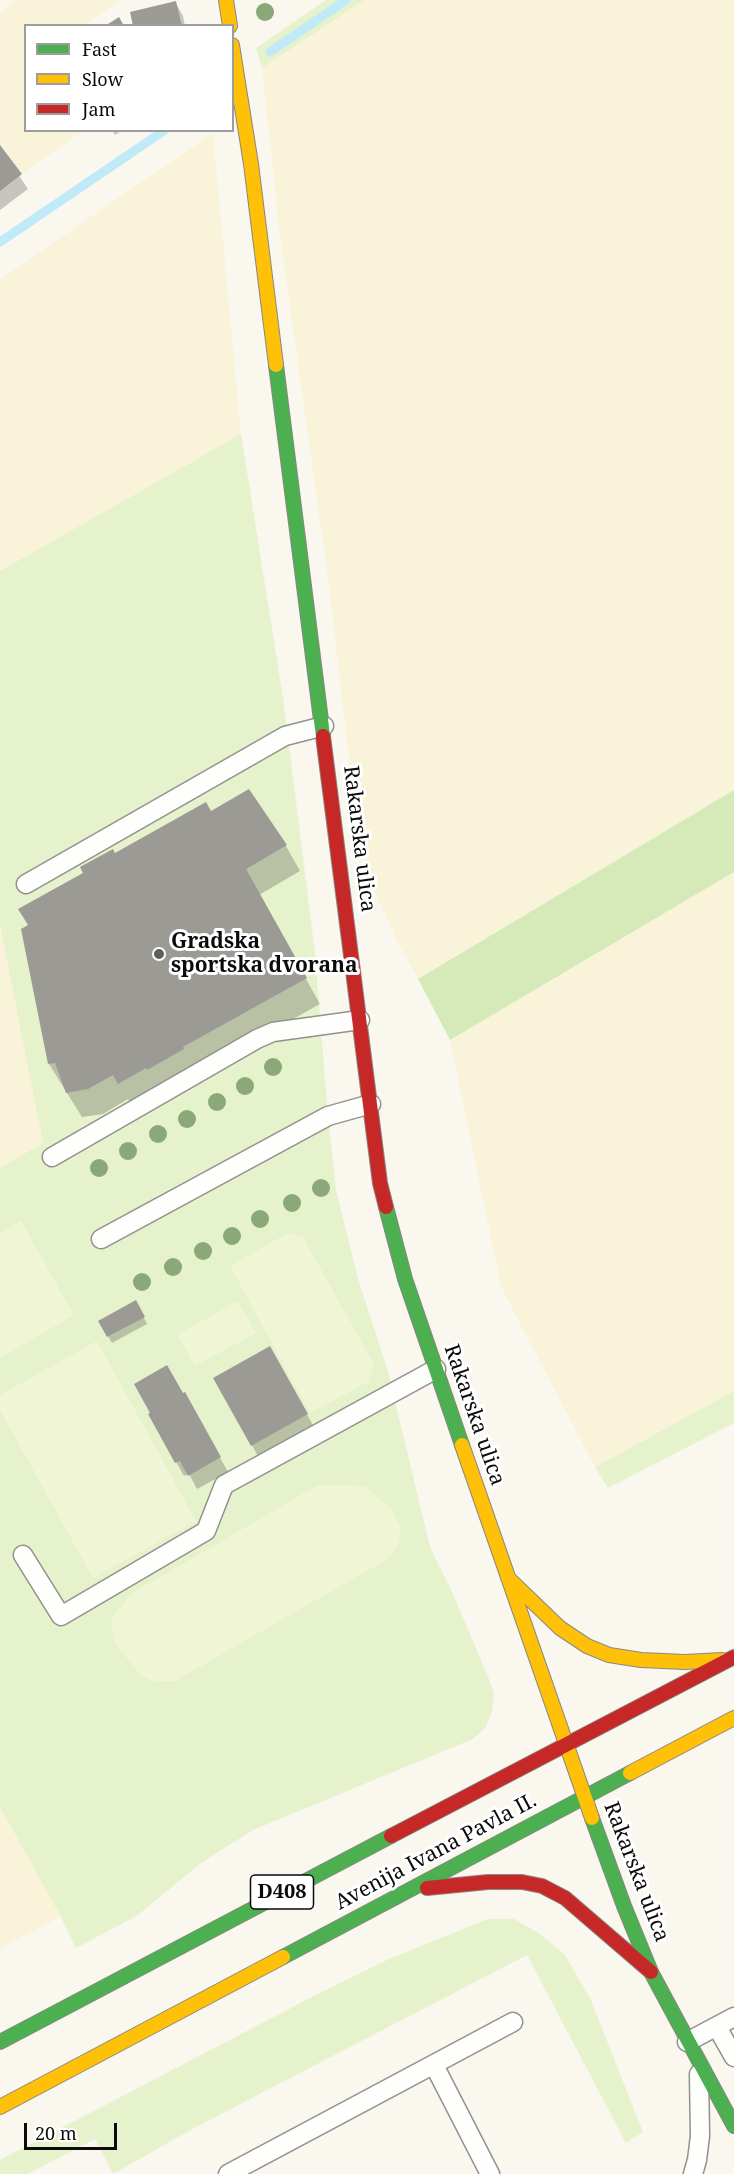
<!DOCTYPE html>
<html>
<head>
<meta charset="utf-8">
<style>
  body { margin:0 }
  #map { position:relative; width:734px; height:2174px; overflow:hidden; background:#faf7ef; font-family:"Noto Serif",serif }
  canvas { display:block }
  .legend { position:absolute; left:24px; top:24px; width:210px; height:108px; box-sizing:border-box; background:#fff; border:2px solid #9d9d9d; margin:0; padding:8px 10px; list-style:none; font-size:18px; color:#0b0b0b }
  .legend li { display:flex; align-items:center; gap:12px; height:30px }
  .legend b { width:30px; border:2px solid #9d9d9d }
  .scale { position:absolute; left:24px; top:2123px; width:93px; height:27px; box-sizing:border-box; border:3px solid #0b0b0b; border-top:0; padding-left:8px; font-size:18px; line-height:21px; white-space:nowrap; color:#0b0b0b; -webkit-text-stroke:4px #fff; paint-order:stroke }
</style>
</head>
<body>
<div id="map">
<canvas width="734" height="2174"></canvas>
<ul class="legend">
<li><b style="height:8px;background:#4caf50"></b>Fast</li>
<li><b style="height:8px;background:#ffc107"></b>Slow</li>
<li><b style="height:8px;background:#c62828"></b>Jam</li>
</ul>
<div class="scale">20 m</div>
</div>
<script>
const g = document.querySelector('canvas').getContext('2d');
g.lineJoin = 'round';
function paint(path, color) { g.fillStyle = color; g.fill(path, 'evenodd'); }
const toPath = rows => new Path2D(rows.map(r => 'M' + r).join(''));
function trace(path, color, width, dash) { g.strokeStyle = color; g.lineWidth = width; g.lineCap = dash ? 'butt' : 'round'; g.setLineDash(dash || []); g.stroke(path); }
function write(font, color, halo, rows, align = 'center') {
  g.font = font + ' "Noto Serif",serif'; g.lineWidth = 6; g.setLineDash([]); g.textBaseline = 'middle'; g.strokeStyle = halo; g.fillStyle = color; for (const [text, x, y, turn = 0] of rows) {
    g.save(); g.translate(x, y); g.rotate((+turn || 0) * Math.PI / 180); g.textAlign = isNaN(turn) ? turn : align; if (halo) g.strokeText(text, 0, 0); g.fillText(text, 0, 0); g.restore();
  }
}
const farmland = toPath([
  [16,0,120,0,85,25,26,26,26,130,83,131,22,174,0,145,0,12],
  [364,0,734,0,734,790,418,979,396,939,369,878,358,835,328,578,280,236,262,68],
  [213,133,241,434,0,571,0,279],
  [734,872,734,1391,595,1467,501,1287,450,1040],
  [0,925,43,1143,0,1168],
  [0,1807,61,1917,0,1948]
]);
const green = toPath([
  [326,0,364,0,262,68,256,48],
  [241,434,283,698,315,954,328,1116,336,1190,358,1279,387,1368,430,1547,452,1592,489,1679,494,1693,492,1711,486,1727,473,1739,253,1830,201,1863,138,1915,76,1948,61,1917,0,1807,0,1168,43,1143,0,925,0,571],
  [734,1391,734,1423,608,1488,595,1467],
  [488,1919,514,1919,540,1934,564,1954,590,1998,643,2132,626,2143,527,1955,196,2127,113,2174,95,2139,28,2174,0,2174,0,2160,314,1996,389,1959]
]);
const forest = toPath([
  [734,790,734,872,450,1040,418,979]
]);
const pitch = toPath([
  [21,1221,74,1315,0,1358,0,1233],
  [288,1233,303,1237,374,1364,368,1382,310,1413,230,1266],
  [238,1301,256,1333,195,1366,177,1335],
  [97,1341,196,1521,93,1578,0,1410,0,1395],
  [318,1485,365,1486,391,1509,401,1527,398,1544,391,1557,175,1681,154,1682,139,1674,115,1643,111,1619,131,1594]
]);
const shadow = toPath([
  [175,2,183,16,185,26,135,26],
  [112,130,123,130,115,135],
  [0,147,28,189,0,210],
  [249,791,286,846,300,871,259,895,320,1004,133,1108,128,1099,103,1114,82,1117,49,1064,115,855,211,813],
  [136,1302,147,1324,112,1343,100,1322],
  [269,1348,318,1434,263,1465,215,1379],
  [184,1394,228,1472,197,1489,189,1474,184,1476,150,1415]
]);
const stream = toPath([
  [270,52,346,0],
  [0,242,165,130]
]);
const building = toPath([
  [176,1,182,26,133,26,130,12],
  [119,17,124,26,105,26],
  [0,145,22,174,0,191],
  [249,789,287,845,246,869,307,978,183,1047,184,1049,147,1070,146,1068,118,1084,113,1075,88,1089,66,1093,55,1063,48,1064,21,929,28,925,18,909,83,873,80,867,113,849,115,853,206,802,211,811],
  [136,1300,145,1317,107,1337,98,1321],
  [270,1346,308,1414,251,1446,213,1378],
  [167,1365,183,1393,185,1392,221,1457,188,1476,180,1461,175,1463,148,1414,150,1413,134,1384]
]);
const lane = toPath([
  [26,884,285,736,324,726],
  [52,1157,257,1039,273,1032,360,1020],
  [101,1239,328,1116,371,1104],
  [23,1555,61,1616,206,1531,224,1485,436,1369],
  [717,2027,734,2057],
  [687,2042,734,2017],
  [434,2065,490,2174],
  [228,2174,513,2022],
  [693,2174,697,2160,700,2136,699,2074]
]);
const fast = toPath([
  [276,365,323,736],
  [386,1207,405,1279,462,1445],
  [592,1818,624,1906,651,1972,734,2126],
  [283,1957,630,1773],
  [0,2042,391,1836]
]);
const slow = toPath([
  [226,0,230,26],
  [232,45,251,164,276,365],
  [462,1445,592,1818],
  [508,1578,560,1628,587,1646,609,1655,641,1660,685,1662,722,1660],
  [630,1773,734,1718],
  [0,2107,283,1957]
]);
const jam = toPath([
  [323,736,380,1183,386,1207],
  [391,1836,734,1657],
  [427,1888,488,1882,522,1882,542,1886,565,1898,651,1972]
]);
const trees = [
  [265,12],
  [273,1067],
  [245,1086],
  [217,1102],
  [187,1119],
  [158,1134],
  [128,1151],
  [99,1168],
  [321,1188],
  [292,1203],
  [260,1219],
  [232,1236],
  [203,1251],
  [173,1267],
  [142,1282]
];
const markers = [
  [159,954,6,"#5f5e5b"]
];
const shields = [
  [282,1892,63]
];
const shieldNames = [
  ["D408",282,1892]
];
const streetNames = [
  ["Rakarska ulica",359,839,83],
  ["Rakarska ulica",474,1415,71],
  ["Avenija Ivana Pavla II.",436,1852,-28],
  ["Rakarska ulica",636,1872,69]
];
const poiNames = [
  ["Gradska",171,942],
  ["sportska dvorana",171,966]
];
paint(farmland, '#f9f3d9');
paint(green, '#e6f2cc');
paint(forest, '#d6eab9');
paint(pitch, '#f0f5d6');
paint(shadow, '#0003');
trace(stream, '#c1eaf8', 9);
paint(building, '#9c9a95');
trace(lane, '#93918e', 21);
trace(fast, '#898884', 16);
trace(slow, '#898884', 16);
trace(jam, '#898884', 16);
trace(lane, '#fefefd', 18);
trace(fast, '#4caf50', 14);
trace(slow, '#ffc107', 14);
trace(jam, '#c62828', 14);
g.fillStyle = '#8aa878';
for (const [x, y] of trees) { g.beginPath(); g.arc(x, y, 9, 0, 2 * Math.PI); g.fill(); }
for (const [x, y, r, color] of markers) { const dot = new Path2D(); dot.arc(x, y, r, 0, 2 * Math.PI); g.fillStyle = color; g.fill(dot); trace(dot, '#fff', 2); }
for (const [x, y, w] of shields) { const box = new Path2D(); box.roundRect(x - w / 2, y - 17, w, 34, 4.5); g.fillStyle = '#fff'; g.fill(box); trace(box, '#0b0b0b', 1.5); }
write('bold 20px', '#0b0b0b', null, shieldNames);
write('21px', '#0b0b0b', '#fff', streetNames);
write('bold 21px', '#0b0b0b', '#fff', poiNames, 'left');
</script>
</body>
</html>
